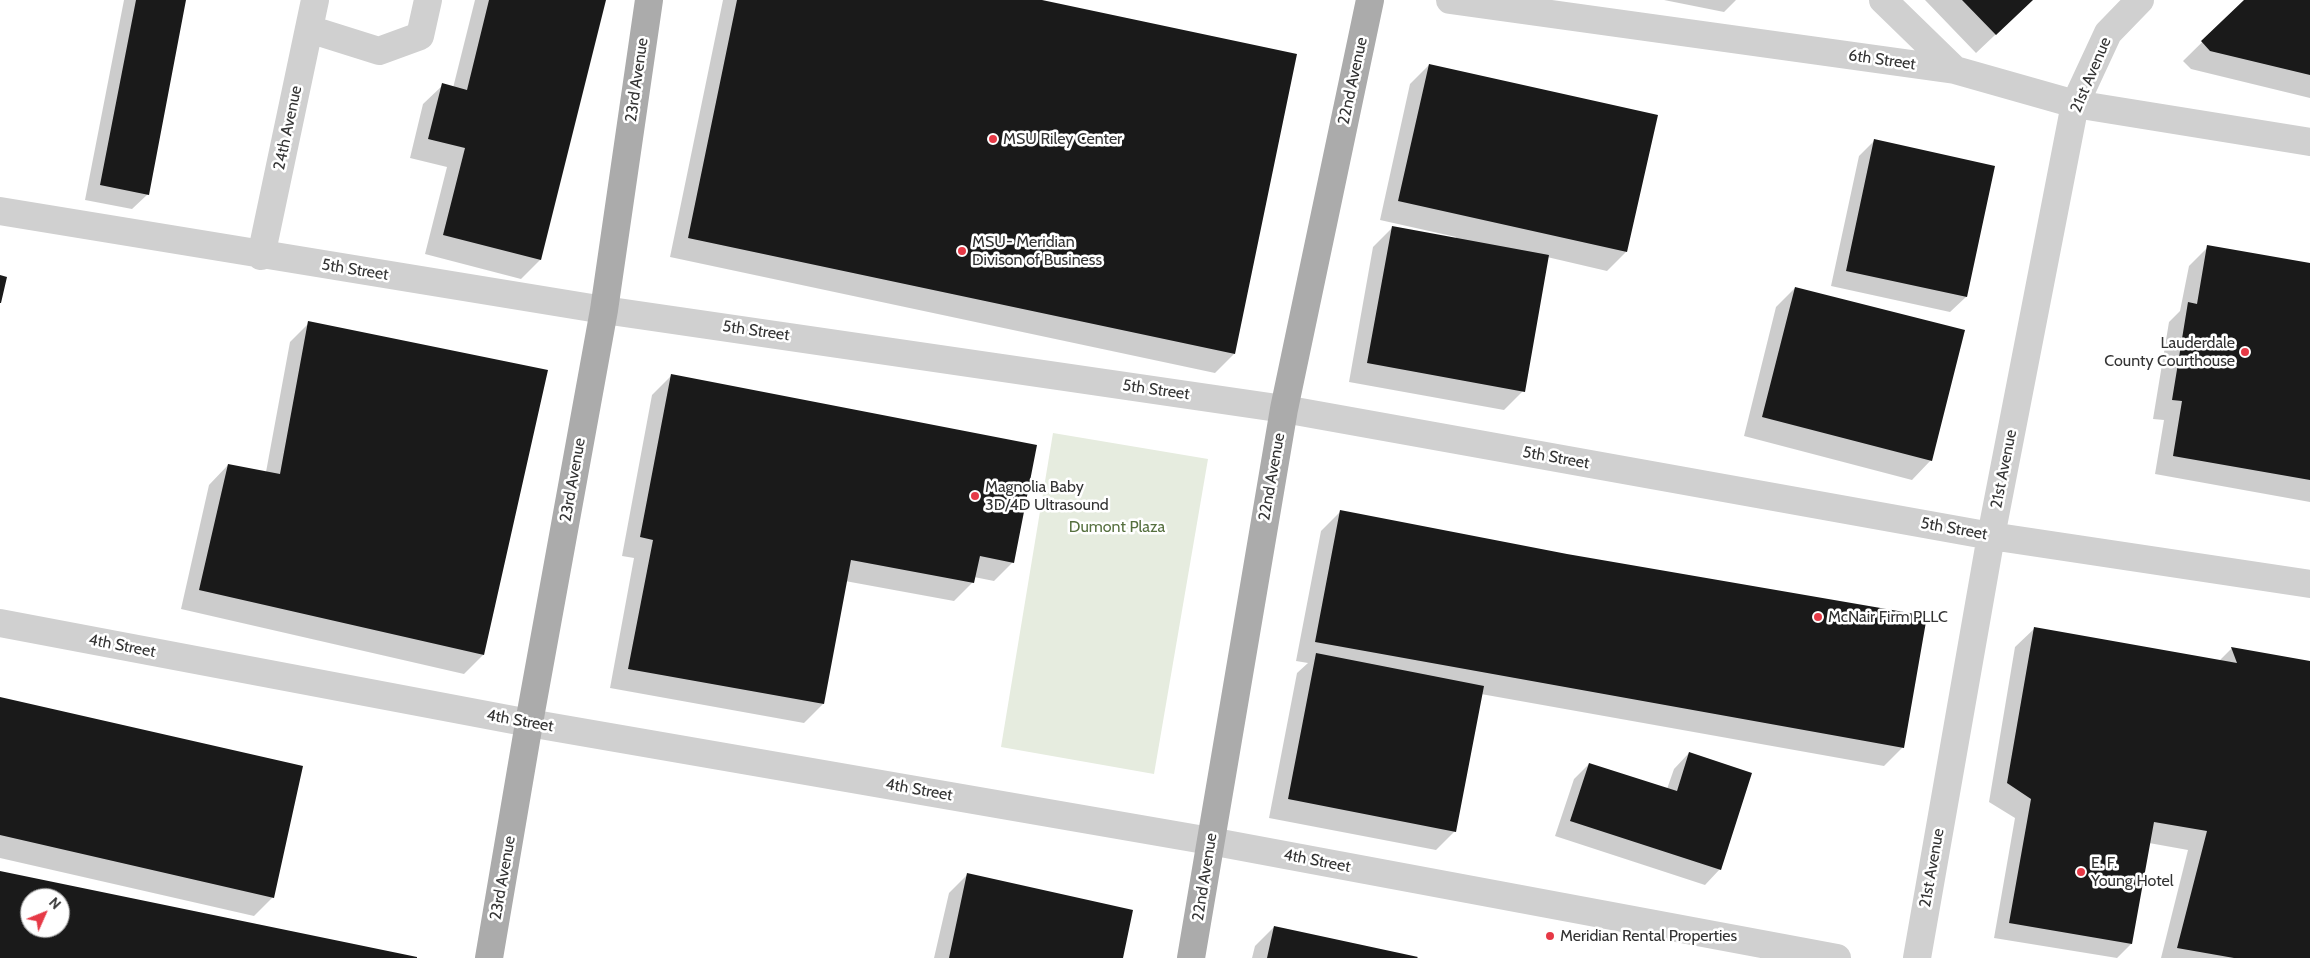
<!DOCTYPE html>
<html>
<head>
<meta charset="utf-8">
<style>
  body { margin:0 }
  #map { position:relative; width:2310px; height:958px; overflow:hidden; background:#fff; font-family:Cabin,sans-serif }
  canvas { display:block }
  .north { position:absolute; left:20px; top:888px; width:50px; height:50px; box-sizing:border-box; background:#fff; border:1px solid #adadad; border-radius:50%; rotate:46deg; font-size:14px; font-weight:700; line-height:20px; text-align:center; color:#333 }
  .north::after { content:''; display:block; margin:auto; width:18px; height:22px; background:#e63946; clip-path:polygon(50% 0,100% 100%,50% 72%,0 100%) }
</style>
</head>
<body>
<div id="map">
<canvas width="2310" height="958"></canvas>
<div class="north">N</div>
</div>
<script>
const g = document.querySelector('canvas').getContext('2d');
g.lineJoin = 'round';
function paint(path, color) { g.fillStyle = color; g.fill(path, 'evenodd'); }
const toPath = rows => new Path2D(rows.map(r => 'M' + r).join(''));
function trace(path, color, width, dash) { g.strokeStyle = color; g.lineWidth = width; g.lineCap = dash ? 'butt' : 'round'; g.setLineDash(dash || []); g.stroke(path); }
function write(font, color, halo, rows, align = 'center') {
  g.font = font + ' Cabin,sans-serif'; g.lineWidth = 5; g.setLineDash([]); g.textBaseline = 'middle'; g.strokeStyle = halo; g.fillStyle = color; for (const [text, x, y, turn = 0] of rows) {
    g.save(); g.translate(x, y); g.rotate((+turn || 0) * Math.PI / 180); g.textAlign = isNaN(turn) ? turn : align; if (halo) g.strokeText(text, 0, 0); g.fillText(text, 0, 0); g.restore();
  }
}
const green = toPath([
  [1053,433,1208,459,1154,774,1001,747]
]);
const shadow = toPath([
  [124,0,185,0,148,194,132,209,85,200],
  [475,0,604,0,540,260,521,279,425,254,447,167,410,158,423,104,443,85,453,88],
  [723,0,1036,0,1234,354,1215,373,670,257],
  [1664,0,1736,0,1724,12],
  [1925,0,2032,0,1976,53],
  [2245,0,2310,0,2310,98,2191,69,2183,61],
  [1429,65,1626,252,1607,271,1547,257,1523,391,1504,410,1349,382,1373,247,1392,228,1455,239,1456,237,1380,220,1410,84],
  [1874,141,1966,297,1950,312,1831,286,1859,156],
  [2208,247,2310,265,2310,502,2155,474,2164,420,2153,419,2169,322,2180,311,2189,266],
  [1795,288,1931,460,1912,480,1744,436,1776,307],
  [309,323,483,655,464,674,181,609,209,485,228,465,266,472,290,342],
  [671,376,1013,562,994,581,974,577,973,582,954,601,845,581,823,704,804,723,610,688,634,558,622,556,652,395],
  [1340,512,1903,747,1884,766,1481,694,1455,831,1436,850,1269,818,1297,673,1308,663,1296,661,1321,531],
  [2035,628,2219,661,2232,648,2310,662,2310,958,2161,958,2188,850,2149,843,2131,944,2117,958,1994,938,2015,818,1989,802,2015,647],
  [0,698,273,897,254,916,0,858],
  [1689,753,1720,869,1705,885,1555,836,1574,779,1589,764,1667,789,1674,769],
  [968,874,1122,958,934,958,949,893],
  [1274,927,1415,958,1252,958,1255,946]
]);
const building = toPath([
  [136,0,186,0,149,195,100,185],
  [489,0,606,0,541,260,443,235,465,148,428,139,442,83,467,90],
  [737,0,1042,0,1297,54,1235,354,688,238],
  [1962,0,2033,0,1996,35],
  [2244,0,2310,0,2310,75,2210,51,2201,41],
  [1429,64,1658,115,1627,252,1398,201],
  [1874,139,1995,166,1967,297,1846,271],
  [1392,226,1549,255,1525,392,1367,363],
  [2207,245,2310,263,2310,480,2173,456,2182,401,2172,400,2188,302,2197,304],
  [0,275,7,277,1,303,0,303],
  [1795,287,1965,330,1932,461,1762,417],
  [308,321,548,370,484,655,199,590,228,464,280,474],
  [671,374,1037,445,1014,563,980,556,974,583,851,560,824,704,628,669,653,540,640,537],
  [1340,510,1567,554,1927,616,1904,748,1315,642],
  [2034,627,2237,663,2231,647,2310,661,2310,958,2234,958,2177,948,2207,831,2154,822,2132,944,2009,923,2031,799,2007,783],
  [1316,653,1484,686,1456,832,1288,799],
  [0,697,303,766,274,898,0,835],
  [1689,752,1752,773,1721,870,1570,821,1589,763,1677,791],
  [0,871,417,957,417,958,0,958],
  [30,898,60,898,60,928,30,928],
  [967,873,1133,910,1123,958,949,958],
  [1274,926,1418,957,1417,958,1267,958]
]);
const minor = toPath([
  [1450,0,1955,70,2075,104,2310,142],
  [1883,0,1955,70],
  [309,29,379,51,420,36,428,0],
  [0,211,604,310,1284,409,1991,536,2310,584],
  [261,256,315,0],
  [0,623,529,723,1210,841,1837,958],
  [1917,958,1991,536,2075,104,2108,33,2140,0]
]);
const major = toPath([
  [489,958,529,723,604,310,649,0],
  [1191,958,1284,409,1370,0]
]);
const markers = [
  [993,139,5,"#e63946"],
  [962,251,5,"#e63946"],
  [2245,352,5,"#e63946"],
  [975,496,5,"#e63946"],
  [1818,617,5,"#e63946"],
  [2081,872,5,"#e63946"],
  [1550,936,5,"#e63946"]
];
const streetNames = [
  ["6th Street",1882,60,8],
  ["21st Avenue",2091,75,-67],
  ["23rd Avenue",637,80,-82],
  ["22nd Avenue",1353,81,-78],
  ["24th Avenue",288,128,-78],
  ["5th Street",355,270,9],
  ["5th Street",756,331,8],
  ["5th Street",1156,390,8],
  ["5th Street",1556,458,10],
  ["21st Avenue",2004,469,-79],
  ["22nd Avenue",1272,477,-80],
  ["23rd Avenue",573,480,-80],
  ["5th Street",1954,529,10],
  ["4th Street",122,646,11],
  ["4th Street",520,721,10],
  ["4th Street",919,790,10],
  ["4th Street",1317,861,11],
  ["21st Avenue",1932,868,-80],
  ["22nd Avenue",1205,877,-81],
  ["23rd Avenue",503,878,-80]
];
const poiNames = [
  ["MSU Riley Center",1003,139],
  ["MSU- Meridian",972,242],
  ["Divison of Business",972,260],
  ["Lauderdale",2235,343,"right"],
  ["County Courthouse",2235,361,"right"],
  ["Magnolia Baby",985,487],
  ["3D/4D Ultrasound",985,505],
  ["McNair Firm PLLC",1828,617],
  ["E. F.",2091,863],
  ["Young Hotel",2091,881],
  ["Meridian Rental Properties",1560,936]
];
const parkNames = [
  ["Dumont Plaza",1117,527]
];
paint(green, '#e6ecdf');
paint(shadow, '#0003');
paint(building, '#1a1a1a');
trace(minor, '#d0d0d0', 28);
trace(major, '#ababab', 28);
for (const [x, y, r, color] of markers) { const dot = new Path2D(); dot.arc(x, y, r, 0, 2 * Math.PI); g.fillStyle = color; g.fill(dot); trace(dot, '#fff', 2); }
write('16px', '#333', '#fff', streetNames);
write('16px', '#333', '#fff', poiNames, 'left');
write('16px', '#56703f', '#fff', parkNames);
</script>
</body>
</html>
